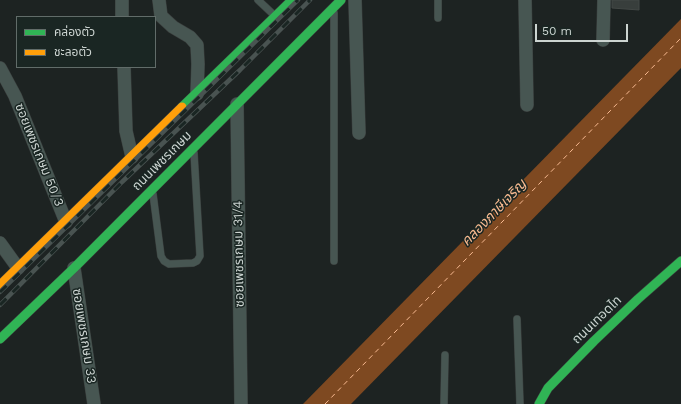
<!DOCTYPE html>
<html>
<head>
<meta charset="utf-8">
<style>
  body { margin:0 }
  #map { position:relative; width:681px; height:404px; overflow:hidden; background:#1d2322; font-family:"Work Sans","Noto Sans Thai",sans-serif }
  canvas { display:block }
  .legend { position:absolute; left:16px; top:16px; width:140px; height:52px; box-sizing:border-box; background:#1a2623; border:1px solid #616c69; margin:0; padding:5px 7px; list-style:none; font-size:12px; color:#ccd4d1 }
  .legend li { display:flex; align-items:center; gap:8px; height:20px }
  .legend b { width:20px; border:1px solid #616c69 }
  .scale { position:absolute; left:535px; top:24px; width:93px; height:18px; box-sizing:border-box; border:2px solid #ccd4d1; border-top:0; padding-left:5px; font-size:12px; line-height:14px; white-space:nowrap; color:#ccd4d1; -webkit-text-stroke:3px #1a2623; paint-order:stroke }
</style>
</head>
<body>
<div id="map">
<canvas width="681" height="404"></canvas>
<ul class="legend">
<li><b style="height:5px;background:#30b455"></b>คล่องตัว</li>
<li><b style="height:5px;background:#ff9f0a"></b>ชะลอตัว</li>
</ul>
<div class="scale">50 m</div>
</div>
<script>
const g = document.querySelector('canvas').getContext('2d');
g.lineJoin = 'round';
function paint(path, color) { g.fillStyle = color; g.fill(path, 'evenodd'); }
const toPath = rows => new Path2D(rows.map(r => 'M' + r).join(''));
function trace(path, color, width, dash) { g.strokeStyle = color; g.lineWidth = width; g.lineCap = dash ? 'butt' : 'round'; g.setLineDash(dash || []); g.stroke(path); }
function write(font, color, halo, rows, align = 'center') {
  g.font = font + ' "Work Sans","Noto Sans Thai",sans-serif'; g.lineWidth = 3; g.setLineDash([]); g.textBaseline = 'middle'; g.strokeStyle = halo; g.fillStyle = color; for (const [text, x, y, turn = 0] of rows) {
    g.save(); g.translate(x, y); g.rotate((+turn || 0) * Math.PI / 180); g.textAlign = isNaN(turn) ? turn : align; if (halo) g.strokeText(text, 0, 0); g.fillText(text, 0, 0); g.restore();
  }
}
const water = toPath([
  [681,19,681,68,351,404,303,404]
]);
const ferry = toPath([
  [325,404,681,38]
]);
const building = toPath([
  [612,0,639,0,639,10,612,8,612,0]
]);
const lane = toPath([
  [258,0,274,15],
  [438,0,438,18],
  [153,194,161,256,164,261,169,264,193,263,197,261,200,256,194,153],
  [334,261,334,13],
  [517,319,520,404],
  [444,404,445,355]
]);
const street = toPath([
  [122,0,122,17],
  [159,0,161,16,173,27,190,37,197,45,198,64,197,94],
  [355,0,359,133],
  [525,0,527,105],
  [603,40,604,0],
  [124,67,126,131,132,157],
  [0,68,15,96,66,222],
  [237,104,241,404],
  [0,243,18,268],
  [74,268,94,404]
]);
const fast = toPath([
  [182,107,292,0],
  [0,339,74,268,341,0],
  [539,404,548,388,594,341,638,299,681,261]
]);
const slow = toPath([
  [0,285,182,107]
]);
const rail = toPath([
  [0,292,298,0],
  [0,305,122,182,240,70,310,0]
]);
const streetNames = [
  ["ซอยเพชรเกษม 50/3",39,155,68],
  ["ถนนเพชรเกษม",162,161,-45],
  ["ซอยเพชรเกษม 31/4",239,254,-91],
  ["ถนนเทอดไท",597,320,-44],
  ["ซอยเพชรเกษม 33",84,336,81]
];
const waterNames = [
  ["คลองภาษีเจริญ",494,213,-46]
];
paint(water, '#7e4921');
trace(ferry, '#f9ba91', 1, [5, 4]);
paint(building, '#383e3c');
trace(building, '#434846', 1);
trace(lane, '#3a3e3d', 8);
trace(street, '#3a3e3d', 14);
trace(fast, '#3a3e3d', 10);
trace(slow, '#3a3e3d', 10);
trace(lane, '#475652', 7);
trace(street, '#475652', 13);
trace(fast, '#30b455', 9);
trace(slow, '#ff9f0a', 9);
trace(rail, '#495351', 4.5);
trace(rail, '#1a2623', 3, [9]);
write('13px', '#ccd4d1', '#1a2623', streetNames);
write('italic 14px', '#f9ba91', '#1a2623', waterNames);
</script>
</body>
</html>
